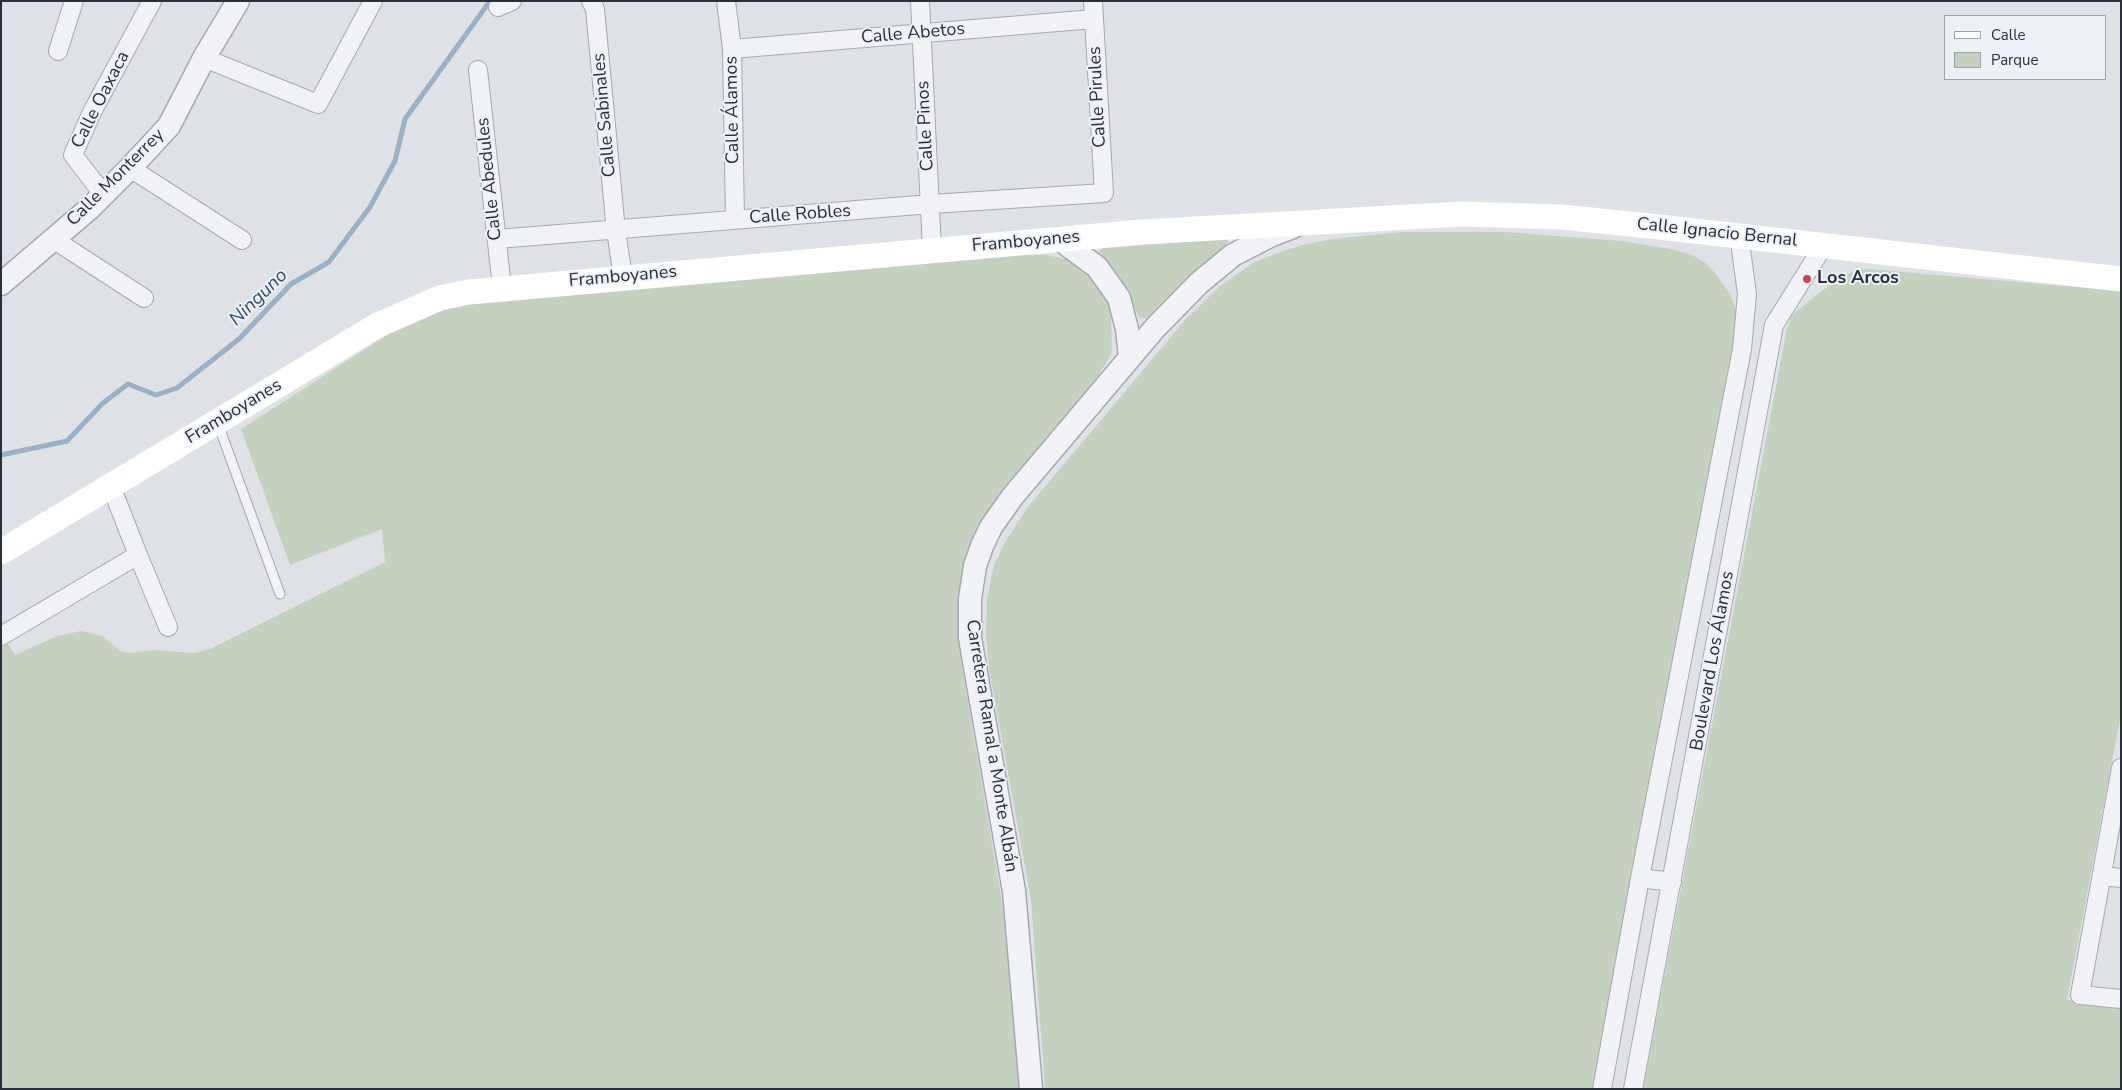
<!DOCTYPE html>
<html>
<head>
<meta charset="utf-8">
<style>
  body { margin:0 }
  #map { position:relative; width:2122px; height:1090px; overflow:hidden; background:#dee2e7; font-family:"Nunito Sans",sans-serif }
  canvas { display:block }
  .frame { position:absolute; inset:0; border:2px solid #28303d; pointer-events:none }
  .legend { position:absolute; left:1944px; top:15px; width:162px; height:65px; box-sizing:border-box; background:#edf0f5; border:1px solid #9ea3ab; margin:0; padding:6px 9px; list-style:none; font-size:15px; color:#28303d }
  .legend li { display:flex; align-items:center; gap:10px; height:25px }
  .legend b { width:25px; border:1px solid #9ea3ab }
</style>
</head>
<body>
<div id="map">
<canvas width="2122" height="1090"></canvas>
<div class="frame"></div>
<ul class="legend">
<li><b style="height:6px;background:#fff"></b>Calle</li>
<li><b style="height:14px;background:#c4d1bf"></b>Parque</li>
</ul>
</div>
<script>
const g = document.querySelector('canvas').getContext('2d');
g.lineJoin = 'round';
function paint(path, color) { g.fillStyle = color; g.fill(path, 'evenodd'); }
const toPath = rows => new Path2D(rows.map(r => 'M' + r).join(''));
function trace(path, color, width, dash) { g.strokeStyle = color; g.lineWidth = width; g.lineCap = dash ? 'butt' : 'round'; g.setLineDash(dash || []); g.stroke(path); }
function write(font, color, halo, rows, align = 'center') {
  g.font = font + ' "Nunito Sans",sans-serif'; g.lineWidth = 4; g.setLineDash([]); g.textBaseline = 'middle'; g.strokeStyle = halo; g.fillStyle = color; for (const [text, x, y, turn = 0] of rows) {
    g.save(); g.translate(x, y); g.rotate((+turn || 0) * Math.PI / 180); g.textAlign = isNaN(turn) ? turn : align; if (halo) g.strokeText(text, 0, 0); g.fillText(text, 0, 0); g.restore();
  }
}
const green = toPath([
  [1402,232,1505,232,1622,241,1671,249,1692,255,1706,263,1715,273,1730,294,1736,309,1739,322,1737,344,1593,1089,1045,1089,1031,900,989,668,986,634,987,599,994,565,1004,544,1027,508,1186,319,1219,287,1253,263,1275,254,1302,245,1332,239],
  [1225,239,1228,241,1226,246,1192,274,1146,319,1139,317,1119,277,1099,251,1103,248],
  [1022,255,1047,255,1070,260,1091,277,1106,299,1111,314,1112,347,1111,355,1096,379,1002,490,987,512,973,539,964,565,959,594,958,631,962,667,1004,914,1019,1089,1,1089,1,633,15,655,57,636,81,631,102,636,121,651,128,653,155,650,194,653,210,649,385,562,382,529,290,565,241,429,398,328,455,303],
  [1869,269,2121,291,2121,714,2067,1000,2121,1006,2121,1089,1643,1089,1787,328,1793,314,1841,276,1860,270]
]);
const stream = toPath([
  [1,455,67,441,103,403,128,384,156,395,177,388,239,339,291,284,329,262,370,207,395,161,405,119,490,1]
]);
const service = toPath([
  [218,424,280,594]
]);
const minor = toPath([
  [591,1,595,9,616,231,623,277],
  [726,1,732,49,735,220],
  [920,1,932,250],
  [498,7,512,1],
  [732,49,1094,19],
  [58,51,74,1],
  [204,58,318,104,373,1],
  [478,70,502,288],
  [130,168,242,240],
  [103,194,73,155,92,112,152,1],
  [53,239,144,298],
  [497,239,931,204,1104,193,1093,1],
  [138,555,168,627],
  [1,636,138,555,111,486],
  [2121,768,2080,995,2121,999],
  [2102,876,2121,878],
  [1640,878,1672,882],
  [1602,1089,1640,878,1742,349,1747,294,1739,235],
  [1633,1089,1774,325,1824,245]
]);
const tertiary = toPath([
  [1059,239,1097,267,1119,298,1127,329,1130,357],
  [1,284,90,208,130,168,169,126,204,58,238,1],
  [1031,1089,1014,891,970,638,970,599,975,566,982,546,991,527,1013,496,1155,328,1199,283,1233,255,1272,235,1293,227]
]);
const secondary = toPath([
  [1,552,378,325,440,298,469,292,1142,232,1462,214,1561,217,1650,226,2121,279]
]);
const markers = [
  [1807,279,5,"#ca455b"]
];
const streetNames = [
  ["Calle Abetos",913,34,-5],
  ["Calle Pirules",1098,97,-93],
  ["Calle Oaxaca",101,100,-63],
  ["Calle Álamos",733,110,-91],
  ["Calle Sabinales",605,115,-95],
  ["Calle Pinos",926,126,-93],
  ["Calle Monterrey",116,178,-45],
  ["Calle Abedules",490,179,-96],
  ["Calle Robles",800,215,-4],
  ["Calle Ignacio Bernal",1717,233,6],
  ["Framboyanes",1026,242,-5],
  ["Framboyanes",623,277,-5],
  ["Framboyanes",234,412,-31],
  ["Boulevard Los Álamos",1713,661,-80],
  ["Carretera Ramal a Monte Albán",991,746,81]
];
const poiNames = [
  ["Los Arcos",1817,279]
];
const waterNames = [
  ["Ninguno",259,298,-44]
];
paint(green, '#c4d1bf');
trace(stream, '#99b0c7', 5);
trace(service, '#a4a9b1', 11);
trace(minor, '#a4a9b1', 20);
trace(tertiary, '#a4a9b1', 25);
trace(service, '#f0f2f6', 9);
trace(minor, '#f0f2f6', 18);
trace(tertiary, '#f0f2f6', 22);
trace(secondary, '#fff', 25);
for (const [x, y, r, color] of markers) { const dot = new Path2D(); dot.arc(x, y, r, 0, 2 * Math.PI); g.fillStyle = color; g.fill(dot); trace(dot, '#edf0f5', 2); }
write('18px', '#28303d', '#edf0f5', streetNames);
write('bold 18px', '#28303d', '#edf0f5', poiNames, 'left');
write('italic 19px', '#334f70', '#edf0f5', waterNames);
</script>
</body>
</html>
